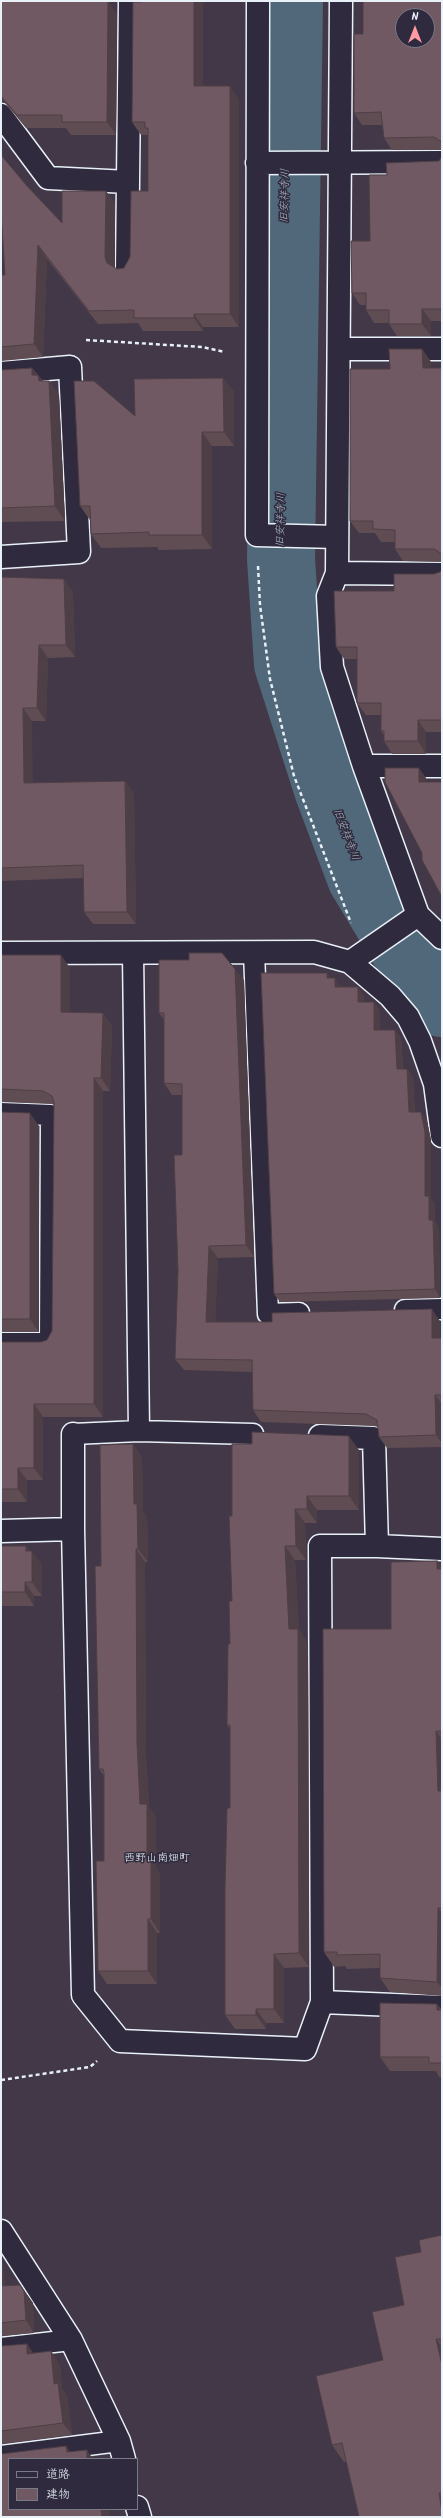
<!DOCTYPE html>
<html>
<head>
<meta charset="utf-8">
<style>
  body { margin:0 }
  #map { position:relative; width:443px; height:2518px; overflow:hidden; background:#423848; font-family:Kalam,"Klee One",sans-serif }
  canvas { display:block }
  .frame { position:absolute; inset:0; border:2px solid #e8f1f8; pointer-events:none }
  .legend { position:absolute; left:8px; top:2458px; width:130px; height:52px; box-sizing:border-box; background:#2f2a3d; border:1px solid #797a88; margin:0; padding:5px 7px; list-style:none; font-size:12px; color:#e8f1f8 }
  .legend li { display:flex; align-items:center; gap:8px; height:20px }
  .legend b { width:20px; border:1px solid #797a88 }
  .north { position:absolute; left:395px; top:8px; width:40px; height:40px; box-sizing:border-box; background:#2f2a3d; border:1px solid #797a88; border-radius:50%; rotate:0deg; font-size:11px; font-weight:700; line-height:16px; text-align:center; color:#e8f1f8 }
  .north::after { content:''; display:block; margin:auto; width:14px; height:18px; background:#ff9aa2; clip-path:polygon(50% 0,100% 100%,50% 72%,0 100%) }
</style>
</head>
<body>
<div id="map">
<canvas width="443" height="2518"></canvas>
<div class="frame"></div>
<ul class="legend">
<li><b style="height:5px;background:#2f2a3d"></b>道路</li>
<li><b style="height:11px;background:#705962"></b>建物</li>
</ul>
<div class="north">N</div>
</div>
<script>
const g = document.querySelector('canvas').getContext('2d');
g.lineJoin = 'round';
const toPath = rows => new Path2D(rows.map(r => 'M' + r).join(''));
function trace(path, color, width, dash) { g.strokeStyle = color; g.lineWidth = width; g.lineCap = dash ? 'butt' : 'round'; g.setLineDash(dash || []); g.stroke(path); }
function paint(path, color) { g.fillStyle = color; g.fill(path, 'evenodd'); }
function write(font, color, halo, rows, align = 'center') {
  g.font = font + ' Kalam,"Klee One",sans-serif'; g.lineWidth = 3; g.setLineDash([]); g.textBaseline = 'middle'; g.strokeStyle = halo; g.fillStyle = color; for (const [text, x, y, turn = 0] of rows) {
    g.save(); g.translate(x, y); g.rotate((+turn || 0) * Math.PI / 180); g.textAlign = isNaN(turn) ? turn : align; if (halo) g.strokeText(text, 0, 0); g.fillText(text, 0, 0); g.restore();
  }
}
const river = toPath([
  [289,1,281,559,288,664,328,789,361,877,409,957,432,984,442,1003]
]);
const path = toPath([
  [86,340,202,347,225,352],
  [258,566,260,605,270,679,294,776,351,923],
  [1,2080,90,2067,97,2061]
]);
const lane = toPath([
  [254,952,268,1314,299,1313],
  [133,953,139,1431],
  [1,1113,51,1115,50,1343,1,1343],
  [405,1310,442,1309],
  [73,1434,139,1431,253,1434],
  [1,2348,71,2340],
  [1,2456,119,2441]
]);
const street = toPath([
  [258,1,257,535,337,537],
  [341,1,337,573,328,596,332,667,364,766,418,915,442,938],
  [1,115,48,178,128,182],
  [257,163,442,162],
  [127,270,130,1],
  [339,349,442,349],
  [1,373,70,367,79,552,1,557],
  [337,573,442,574],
  [364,766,442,766],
  [1,953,314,952,350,962,390,996,408,1017,420,1041,435,1084,442,1136],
  [350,962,418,915],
  [73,1434,73,1529,83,1995,120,2041,305,2049,322,2002,320,1546,377,1546,374,1438,320,1436],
  [1,1531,73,1529],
  [377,1546,442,1549],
  [322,2002,442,2007],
  [1,2231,71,2340,119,2441,124,2459],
  [137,2507,140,2517]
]);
const wall = toPath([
  [1,1,117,14,116,135,71,135,66,128,26,128,5,103,1,97],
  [442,1,442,150,392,150,384,138,382,125,362,125,354,113],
  [203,86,239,99,239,327,203,327,203,331,143,331,138,323,98,324,47,259,43,357,1,361,1,275,5,275,2,225,1,225,1,155,27,186,62,223,106,191,115,204,115,268,117,269,124,268,130,257,148,191,148,135,141,135,132,122],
  [442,156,442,321,431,321,431,336,397,336,389,324,389,323,374,323,366,310,366,305,360,305,352,293,370,241,387,175,439,161],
  [422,349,431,362,431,368,442,368,442,562,403,561,395,549,395,542,381,542,375,533,359,533,350,521,390,369],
  [32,368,43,381,49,381,59,395,65,521,1,522,1,370],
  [223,378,234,392,234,446,212,446,212,549,159,550,157,547,101,548,91,534,91,520,90,520,80,506,135,416],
  [442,569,442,732,426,732,426,754,392,754,384,741,384,735,381,731,381,715,366,715,357,703,357,659,344,659,336,647,394,591,434,574,440,572],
  [1,577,64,579,73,592,75,657,48,658,46,721,32,721,32,783,125,781,134,794,136,924,93,924,84,912,83,878,1,881],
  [1,955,70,968,70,1012,103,1013,112,1026,110,1091,103,1091,103,1417,43,1417,43,1480,27,1480,27,1502,1,1502,1,1342,41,1342,47,1340,52,1331,54,1105,52,1104,1,1102],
  [327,973,330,978,341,987,364,996,364,1002,380,1010,380,1030,395,1030,401,1038,403,1069,407,1069,413,1078,415,1112,421,1112,427,1121,431,1140,431,1199,435,1205,435,1222,439,1228,440,1298,280,1302,274,1294],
  [244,980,254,1257,218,1258,215,1322,440,1321,440,1338,442,1338,442,1447,387,1448,379,1437,378,1427,374,1426,261,1422,253,1410,252,1372,184,1370,175,1359,182,1155,182,1095,172,1095,164,1083,164,1020,159,1013],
  [1,1112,39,1126,39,1332,1,1332],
  [133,1444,142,1457,143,1512,147,1517,148,1562,145,1562,146,1756,149,1807,156,1817,156,1868,160,1874,160,1933,157,1933,157,1984,107,1984,98,1971,104,1861,104,1776,99,1769,101,1566],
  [359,1450,359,1510,317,1510,317,1523,305,1523,306,1560,295,1560,299,1630,308,1643,309,1967,284,1968,284,2023,266,2023,266,2029,235,2029,225,2015,230,1808,230,1729,227,1725,232,1601,232,1516],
  [1,1546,26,1546,42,1565,42,1596,34,1596,34,1606,2,1606,2,1612,1,1612],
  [437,1561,442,1569,442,1996,390,1992,380,1978,380,1968,347,1969,345,1966,334,1967,324,1952],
  [437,2004,442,2010,442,2077,439,2077,436,2071,390,2071,380,2057],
  [442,2235,442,2517,346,2462,344,2462,332,2445,383,2360,404,2305,421,2252],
  [1,2261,2,2262,5,2285,20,2285,33,2303,34,2333,1,2336],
  [27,2344,33,2353,60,2364,62,2389,67,2395,72,2435,1,2444,1,2346]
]);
const shadedWall = toPath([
  [108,1,117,14,116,135,107,122],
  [194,1,203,1,203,99,194,86],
  [230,86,239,99,239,327,230,314],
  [106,191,115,204,115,270,107,263,105,257],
  [38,245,47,259,43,357,34,344],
  [422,309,431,321,431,336,422,324],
  [194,314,203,327,203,331,194,318],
  [422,349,431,362,431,380,423,368],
  [32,368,38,376,38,375,48,389,32,375],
  [223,378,234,392,234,446,224,432],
  [49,381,59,395,65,521,55,506],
  [202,432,212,446,212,549,202,535],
  [64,579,73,592,75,657,66,645],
  [39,645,48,658,46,721,37,708],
  [23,708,32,721,33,796,24,783],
  [418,720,426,732,426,754,418,741],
  [419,768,426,778,426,792,419,782],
  [125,781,134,794,136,924,127,912],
  [61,955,70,968,70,1024,61,1012],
  [235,969,244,980,254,1257,246,1245],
  [327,973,333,982,327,978],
  [335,978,341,987,335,987],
  [358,987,364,996,364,1010,358,1002],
  [374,1002,380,1010,380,1038,374,1030],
  [103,1013,112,1026,110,1091,101,1078],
  [395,1030,401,1038,403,1078,397,1069],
  [407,1069,413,1078,415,1121,409,1112],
  [94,1078,103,1091,103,1417,94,1404],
  [421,1112,427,1121,431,1140,431,1199,435,1205,435,1222,439,1228,440,1298,435,1289,425,1196],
  [30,1113,39,1126,39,1332,30,1319],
  [209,1246,218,1258,215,1333,206,1322],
  [432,1309,440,1321,440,1350,432,1338],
  [435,1395,442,1404,442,1443,436,1435],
  [34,1404,43,1417,43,1480,34,1468],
  [349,1436,359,1450,359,1510,349,1496],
  [133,1444,142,1457,143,1512,147,1517,148,1562,138,1549,134,1504],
  [18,1468,27,1480,27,1502,18,1489],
  [307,1496,317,1510,317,1523,307,1509],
  [295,1509,305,1523,306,1560,296,1546],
  [26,1546,32,1554,32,1551,42,1565,42,1596,32,1582,26,1551],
  [285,1546,295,1560,299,1630,308,1643,309,1967,299,1953,289,1629],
  [136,1549,145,1562,146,1756,149,1807,156,1817,156,1868,160,1874,160,1933,151,1919,147,1861,140,1804,137,1743],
  [437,1561,442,1569,437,1569],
  [25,1582,34,1596,34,1606,25,1592],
  [436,1731,442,1739,442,1797,438,1791],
  [438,1908,442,1913,442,1988,437,1982],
  [148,1919,157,1933,157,1984,148,1971],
  [274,1954,284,1968,284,2023,274,2009],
  [437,2004,442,2011,437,2010],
  [256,2009,266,2023,266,2029,256,2015],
  [1,2261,2,2262,7,2298,1,2290],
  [20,2285,33,2303,34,2333,26,2320],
  [436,2339,442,2347,442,2365],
  [27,2344,35,2356,27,2354],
  [51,2351,60,2364,62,2389,67,2395,72,2435,63,2423,54,2384],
  [66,2446,75,2458,67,2452],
  [87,2450,93,2459,87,2459],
  [439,2493,442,2498,442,2512],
  [101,2509,109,2509,109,2517,102,2517]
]);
const building = toPath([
  [1,1,108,1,107,122,62,122,62,115,17,115,1,96,1,1],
  [142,1,194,1,194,86,230,86,230,314,194,314,194,318,134,318,134,310,89,311,38,245,34,344,1,347,1,275,5,275,1,212,1,155,27,186,62,223,62,191,106,191,105,257,107,263,117,269,124,268,130,257,131,191,148,191,148,128,145,128,145,122,132,122,133,2,142,2,142,1],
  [363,1,442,1,442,142,434,137,384,138,381,112,354,113,354,34,363,34,363,1],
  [403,16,427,16,427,40,403,40,403,16],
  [442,156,442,309,422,309,422,324,389,324,389,310,366,310,366,293,352,293,351,241,370,241,369,175,387,175,386,163,439,161,442,156],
  [389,349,422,349,423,368,442,368,442,554,434,549,395,549,395,530,373,529,373,521,350,521,350,369,390,369,389,349],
  [32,368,32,375,38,375,39,381,49,381,55,506,1,508,1,370,32,368],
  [223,378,224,432,202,432,202,535,149,535,149,532,91,534,90,506,80,506,74,381,94,381,135,416,134,379,223,378],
  [442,569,442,720,418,720,418,741,384,741,384,731,381,731,381,703,357,703,357,647,336,647,334,591,394,591,394,574,434,574,440,572,442,569],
  [1,577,64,579,66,645,39,645,37,708,23,708,24,783,125,781,127,912,84,912,83,865,1,868,1,577],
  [385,768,419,768,419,782,442,782,442,897,422,860,422,853,385,782,385,768],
  [189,953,222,953,235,969,246,1245,209,1246,206,1322,272,1322,272,1313,432,1309,432,1338,442,1338,442,1395,435,1395,436,1435,379,1437,377,1420,366,1414,253,1410,252,1360,175,1359,178,1271,174,1155,182,1155,182,1084,164,1083,164,1013,159,1013,159,960,189,960,189,953],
  [1,955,61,955,61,1012,103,1013,101,1078,94,1078,94,1404,34,1404,34,1468,18,1468,18,1489,1,1489,1,1342,41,1342,47,1340,52,1331,54,1102,52,1096,43,1091,1,1089,1,955],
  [261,973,327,973,327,978,335,978,335,987,358,987,358,1002,374,1002,374,1030,395,1030,397,1069,407,1069,409,1112,421,1112,425,1132,425,1196,429,1196,429,1220,433,1220,435,1289,274,1294,261,973],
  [1,1112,30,1113,30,1319,1,1319,1,1112],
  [252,1432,349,1436,349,1496,307,1496,307,1509,295,1509,296,1546,285,1546,289,1629,298,1629,299,1953,274,1954,274,2009,256,2009,256,2015,225,2015,225,1889,227,1808,230,1808,230,1725,227,1725,228,1644,230,1644,229,1601,232,1601,229,1516,232,1516,232,1444,252,1444,252,1432],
  [133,1444,134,1504,137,1504,138,1549,136,1549,137,1743,140,1804,147,1804,147,1861,151,1861,151,1919,148,1919,148,1971,98,1971,96,1861,104,1861,104,1773,103,1769,99,1769,95,1566,101,1566,100,1445,133,1444],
  [1,1546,26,1546,26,1551,32,1551,32,1582,25,1582,25,1592,1,1592,1,1546],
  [437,1561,437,1569,442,1569,442,1731,436,1731,438,1791,442,1791,442,1908,438,1908,437,1982,380,1978,380,1954,337,1955,337,1952,324,1952,323,1629,391,1629,391,1562,437,1561],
  [380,2003,437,2004,437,2010,442,2010,442,2063,429,2063,429,2057,380,2057,380,2003],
  [442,2235,442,2339,436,2339,442,2365,442,2493,439,2493,442,2512,442,2517,359,2517,342,2443,332,2445,316,2376,383,2360,372,2312,404,2305,395,2257,421,2252,419,2240,442,2235],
  [20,2285,24,2291,26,2320,1,2323,1,2286,20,2285],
  [27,2344,27,2354,51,2351,54,2384,58,2383,63,2423,1,2431,1,2346,27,2344],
  [66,2446,67,2452,87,2450,87,2459,9,2459,9,2509,101,2509,102,2517,1,2517,1,2454,66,2446]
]);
const waterNames = [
  ["旧安祥寺川",286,196,-89],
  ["旧安祥寺川",282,520,-89],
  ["旧安祥寺川",345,835,69]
];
const neighbourhoodNames = [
  ["西野山南畑町",157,1859]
];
trace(river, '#51687b', 68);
trace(lane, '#e8f1f8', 23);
trace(street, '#e8f1f8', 25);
trace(path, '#e8f1f8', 2.5, [4, 3]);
trace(lane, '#2f2a3d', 20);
trace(street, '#2f2a3d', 22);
paint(wall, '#604d54');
paint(shadedWall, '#4e3e45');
paint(building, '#705962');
trace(building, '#4e3e45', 1);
write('italic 11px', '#acbac6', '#2f2a3d', waterNames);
write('11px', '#e8f1f8', '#2f2a3d', neighbourhoodNames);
</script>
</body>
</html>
